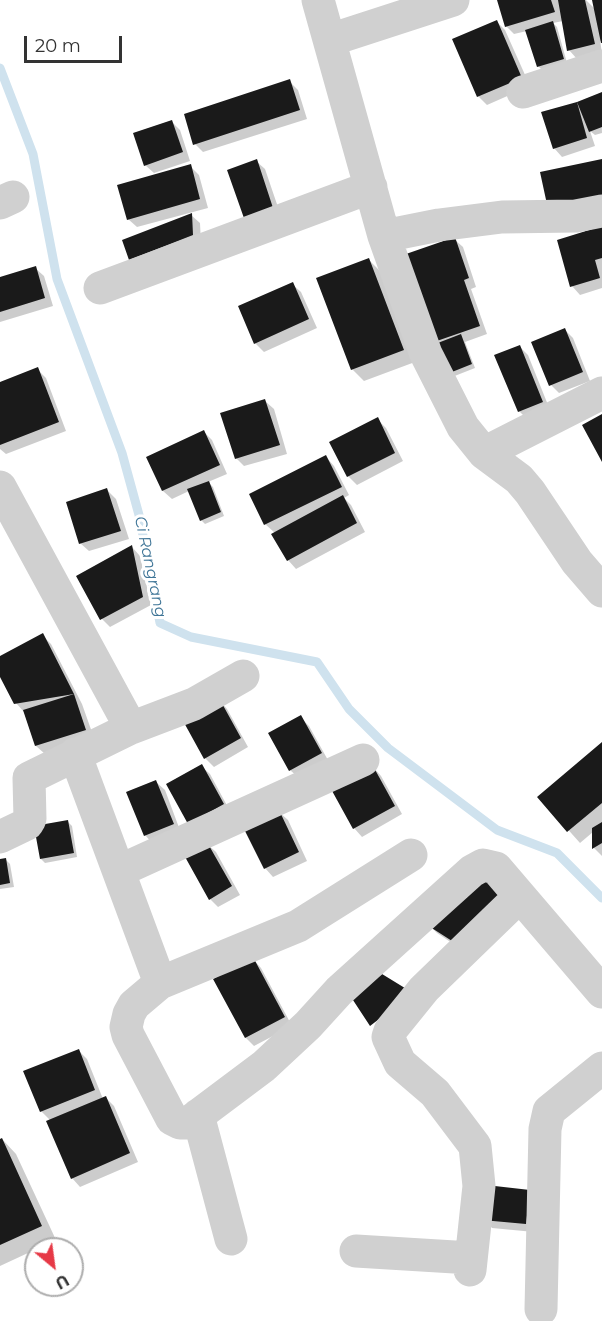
<!DOCTYPE html>
<html>
<head>
<meta charset="utf-8">
<style>
  body { margin:0 }
  #map { position:relative; width:602px; height:1321px; overflow:hidden; background:#fff; font-family:Montserrat,sans-serif }
  canvas { display:block }
  .north { position:absolute; left:24px; top:1237px; width:60px; height:60px; box-sizing:border-box; background:#fff; border:2px solid #adadad; border-radius:50%; rotate:151deg; font-size:16px; font-weight:700; line-height:24px; text-align:center; color:#333 }
  .north::after { content:''; display:block; margin:auto; width:21px; height:27px; background:#e63946; clip-path:polygon(50% 0,100% 100%,50% 72%,0 100%) }
  .scale { position:absolute; left:24px; top:36px; width:98px; height:27px; box-sizing:border-box; border:3px solid #333; border-top:0; padding-left:8px; font-size:18px; line-height:21px; white-space:nowrap; color:#333; -webkit-text-stroke:4px #fff; paint-order:stroke }
</style>
</head>
<body>
<div id="map">
<canvas width="602" height="1321"></canvas>
<div class="north">U</div>
<div class="scale">20 m</div>
</div>
<script>
const g = document.querySelector('canvas').getContext('2d');
g.lineJoin = 'round';
function paint(path, color) { g.fillStyle = color; g.fill(path, 'evenodd'); }
const toPath = rows => new Path2D(rows.map(r => 'M' + r).join(''));
function trace(path, color, width, dash) { g.strokeStyle = color; g.lineWidth = width; g.lineCap = dash ? 'butt' : 'round'; g.setLineDash(dash || []); g.stroke(path); }
function write(font, color, halo, rows, align = 'center') {
  g.font = font + ' Montserrat,sans-serif'; g.lineWidth = 6; g.setLineDash([]); g.textBaseline = 'middle'; g.strokeStyle = halo; g.fillStyle = color; for (const [text, x, y, turn = 0] of rows) {
    g.save(); g.translate(x, y); g.rotate((+turn || 0) * Math.PI / 180); g.textAlign = isNaN(turn) ? turn : align; if (halo) g.strokeText(text, 0, 0); g.fillText(text, 0, 0); g.restore();
  }
}
const shadow = toPath([
  [499,0,586,0,595,9,593,0,602,0,602,42,600,40,602,53,577,59,569,50,563,21,553,23,557,27,567,63,542,70,538,66,527,31,514,34,506,26],
  [497,22,505,30,530,86,487,105,478,96],
  [289,81,298,90,307,119,203,152,195,144],
  [601,94,602,133,595,135,590,131,595,146,562,157,554,148,543,113,578,104],
  [171,121,180,130,190,161,154,173,145,165],
  [256,161,265,169,282,219,255,229],
  [190,166,199,175,208,208,137,227,128,219],
  [191,215,200,223,201,243,130,259],
  [602,228,602,288,580,295,572,286],
  [454,239,463,247,476,287,471,289,487,334,465,342,475,368,447,379,432,347],
  [369,260,381,272,415,362,364,381,352,369],
  [35,268,44,276,53,306,0,322,0,279],
  [292,284,301,292,317,328,264,352,255,343],
  [565,330,573,338,590,381,559,393,551,385],
  [519,346,528,355,550,410,527,419,519,411],
  [37,369,46,378,66,431,6,454,0,449,0,384],
  [265,401,274,409,287,454,244,466,236,458],
  [377,419,386,428,403,461,357,485,348,476],
  [204,432,212,440,227,474,208,482,213,487,224,516,205,524,201,520,189,491,172,499,163,491,148,457],
  [326,457,334,466,349,495,344,498,351,505,365,532,296,569,288,560,275,533,265,524],
  [107,490,116,499,129,539,89,551,80,543],
  [132,547,140,556,151,605,110,627,102,619],
  [42,635,51,644,82,704,94,738,45,754,36,746,24,712,16,703,0,674,0,658],
  [219,700,227,709,248,747,214,767,205,758],
  [300,717,309,726,329,762,299,778,290,770],
  [602,744,602,856,594,848,593,832,580,843,539,797],
  [201,766,210,774,231,813,198,831],
  [373,767,381,776,402,814,362,837,354,828],
  [156,782,165,790,181,833,153,844,145,835],
  [279,812,288,820,307,861,273,877,265,868],
  [68,822,72,826,77,857,45,863,41,859],
  [207,844,216,852,240,895,218,907,210,899],
  [6,860,10,864,14,887,0,889,0,861],
  [500,883,461,949,437,933,429,925],
  [253,959,261,968,292,1026,254,1046,246,1038],
  [78,1050,87,1059,103,1099,106,1098,114,1106,138,1162,80,1187,72,1178,51,1121,41,1111],
  [2,1139,16,1154,56,1240,0,1266,0,1140],
  [529,1191,534,1232,492,1228,484,1219]
]);
const stream = toPath([
  [0,68,33,154,57,279,122,453,139,515,160,623,191,637,317,662,349,709,388,748,497,830,557,853,602,898]
]);
const building = toPath([
  [497,0,551,0,555,12,505,27],
  [558,0,585,0,595,44,567,51],
  [592,0,602,0,602,43,601,43],
  [497,20,522,78,477,97,452,39],
  [553,21,564,59,537,67,525,30],
  [290,79,300,110,193,145,184,114],
  [602,92,602,127,589,132,577,102,587,138,553,149,541,112,577,102],
  [172,120,183,152,144,166,133,133],
  [257,159,274,211,245,221,227,170],
  [602,159,602,197,548,209,540,172],
  [191,164,200,199,127,220,117,185],
  [192,213,193,235,129,260,122,240],
  [602,226,602,258,595,260,600,278,570,287,557,240],
  [455,237,469,278,464,280,480,326,431,343,406,254],
  [369,258,404,350,351,370,316,278],
  [36,266,45,298,0,312,0,277],
  [293,282,309,319,254,344,238,306],
  [565,328,583,372,549,386,531,342],
  [461,334,472,364,442,376,430,346],
  [520,345,543,402,518,412,494,355],
  [38,367,59,422,0,445,0,382],
  [265,399,280,445,235,459,220,413],
  [602,414,602,462,582,425],
  [378,417,395,453,347,477,329,442],
  [204,430,220,465,162,491,146,457],
  [326,455,342,487,264,525,249,494],
  [209,481,221,512,200,521,187,489],
  [107,488,121,531,79,544,66,502],
  [343,495,357,523,287,561,271,534],
  [132,545,143,597,100,620,76,576],
  [43,633,74,694,86,730,35,746,23,710,74,694,14,704,0,677,0,656],
  [219,698,241,738,204,759,182,719],
  [301,715,322,753,289,771,268,733],
  [602,742,602,803,567,832,537,797],
  [202,764,224,804,188,824,166,784],
  [373,766,395,806,353,829,331,789],
  [156,780,174,824,144,836,126,792],
  [279,810,299,852,264,869,243,827],
  [68,820,74,853,40,859,34,826],
  [602,822,602,843,592,849,592,828],
  [207,842,232,886,209,900,184,855],
  [6,858,10,883,0,885,0,859],
  [491,873,510,896,452,941,427,925],
  [253,957,285,1017,245,1038,213,979],
  [382,974,413,993,370,1026,351,997],
  [79,1049,95,1090,40,1112,23,1071],
  [106,1096,130,1153,71,1179,46,1121],
  [2,1138,42,1226,0,1245,0,1139],
  [486,1185,530,1190,526,1224,482,1220]
]);
const minor = toPath([
  [318,0,384,236,426,354,463,427,484,453,602,393],
  [330,40,453,0],
  [523,92,602,66],
  [0,203,13,197],
  [384,236,439,225,502,217,576,216,602,211],
  [100,288,371,187],
  [484,453,519,479,530,492,577,562,602,591],
  [0,487,131,728,29,778,30,819,27,824,0,837],
  [131,728,194,704,243,676],
  [75,754,160,983,298,926,411,855],
  [119,871,363,760],
  [160,983,134,1005,129,1014,126,1027,128,1035,172,1119,180,1123,188,1123,264,1066,308,1025,339,991,472,871,483,865,496,868,602,992],
  [198,1115,231,1239],
  [356,1251,471,1258],
  [470,1270,479,1186,475,1146,435,1093,400,1063,388,1037,390,1031,424,989,519,897],
  [541,1309,545,1129,549,1111,602,1068]
]);
const waterNames = [
  ["Ci Rangrang",150,567,78]
];
paint(shadow, '#0003');
trace(stream, '#cfe2ee', 9);
paint(building, '#1a1a1a');
trace(minor, '#d0d0d0', 33);
write('italic 16px', '#3f7597', '#fff', waterNames);
</script>
</body>
</html>
